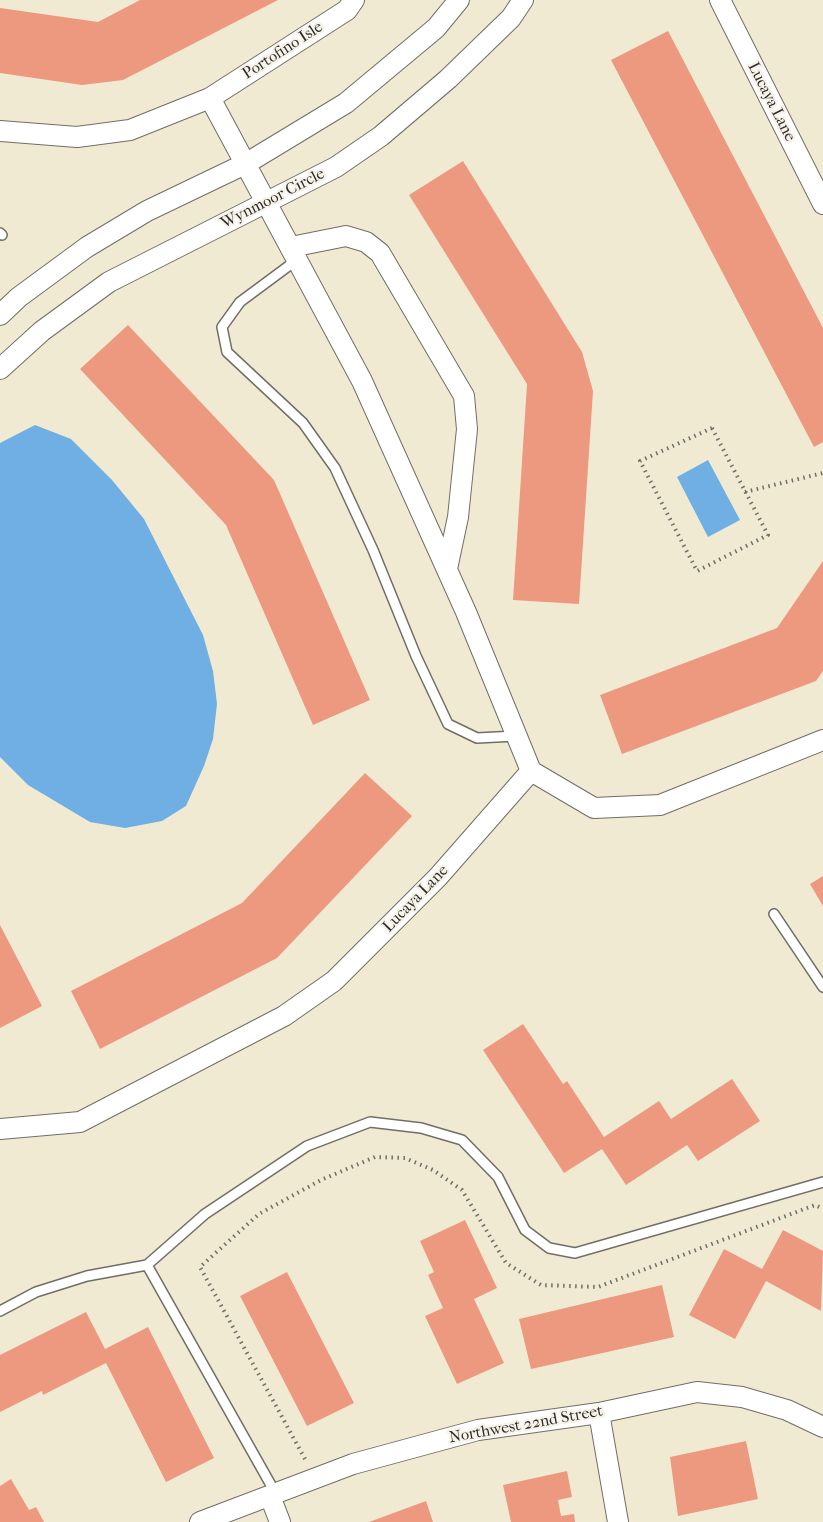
<!DOCTYPE html>
<html>
<head>
<meta charset="utf-8">
<style>
  body { margin:0 }
  canvas { display:block; background:#f1ead3 }
</style>
</head>
<body>
<canvas width="823" height="1522"></canvas>
<script>
const g = document.querySelector('canvas').getContext('2d');
g.lineJoin = 'round';
function paint(path, color) { g.fillStyle = color; g.fill(path, 'evenodd'); }
const toPath = rows => new Path2D(rows.map(r => 'M' + r).join(''));
function trace(path, color, width, dash) { g.strokeStyle = color; g.lineWidth = width; g.lineCap = dash ? 'butt' : 'round'; g.setLineDash(dash || []); g.stroke(path); }
function write(font, color, halo, rows, align = 'center') {
  g.font = font + ' "IM FELL French Canon",serif'; g.lineWidth = 4.5; g.setLineDash([]); g.textBaseline = 'middle'; g.strokeStyle = halo; g.fillStyle = color; for (const [text, x, y, turn = 0] of rows) {
    g.save(); g.translate(x, y); g.rotate((+turn || 0) * Math.PI / 180); g.textAlign = isNaN(turn) ? turn : align; if (halo) g.strokeText(text, 0, 0); g.fillText(text, 0, 0); g.restore();
  }
}
const water = toPath([
  [35,425,71,439,112,480,144,519,203,635,213,671,217,704,213,739,204,766,186,806,162,821,125,828,90,822,28,785,0,757,0,443],
  [708,460,740,520,708,537,677,477]
]);
const building = toPath([
  [140,0,278,0,123,80,82,85,0,73,0,8,98,22],
  [668,31,823,328,823,442,814,447,611,60],
  [463,161,582,352,593,391,579,604,513,600,527,384,409,195],
  [128,325,274,480,370,700,313,725,226,525,80,369],
  [823,561,823,671,816,681,622,754,600,695,777,628],
  [365,773,412,816,277,958,100,1049,71,991,242,903],
  [823,876,823,906,810,884],
  [0,925,42,1006,0,1028],
  [523,1024,563,1084,567,1081,604,1137,659,1101,671,1119,732,1079,760,1121,698,1161,687,1145,626,1185,602,1149,564,1173,483,1050],
  [465,1220,497,1288,474,1299,504,1363,457,1384,425,1316,443,1308,428,1275,434,1272,420,1241],
  [783,1230,823,1251,821,1311,766,1281,735,1339,689,1315,724,1249,762,1269],
  [287,1272,354,1403,307,1426,240,1296],
  [662,1285,674,1337,531,1369,519,1319],
  [86,1312,105,1349,148,1327,214,1458,166,1482,106,1363,43,1395,42,1391,0,1412,0,1355],
  [746,1441,758,1499,678,1516,670,1457],
  [567,1471,572,1497,558,1500,561,1516,574,1514,575,1522,511,1522,503,1485],
  [11,1479,29,1510,36,1507,44,1522,0,1522,0,1486],
  [426,1501,433,1522,369,1522]
]);
const path = toPath([
  [712,428,768,535,697,571,640,461,712,428],
  [745,492,823,473],
  [305,1459,200,1267,259,1214,321,1180,375,1157,405,1158,433,1170,462,1190,506,1263,541,1285,598,1287,815,1205,823,1209]
]);
const service = toPath([
  [0,233,2,235],
  [298,259,240,302,222,327,227,352,303,423,335,468,373,550,416,656,448,724,477,738,516,736],
  [774,914,823,987],
  [0,1311,36,1292,87,1276,147,1265],
  [276,1494,147,1265,205,1214,307,1146,370,1122,421,1128,462,1140,498,1177,525,1230,549,1248,575,1253,823,1182]
]);
const minor = toPath([
  [720,0,823,204],
  [210,98,362,381,466,612,531,771],
  [0,131,77,137,130,130,210,98,347,10,354,0],
  [291,247,346,236,366,242,380,253,464,396,467,429,458,517,447,569],
  [0,315,19,297,87,247,147,211,247,163,346,103,436,28,459,0],
  [0,369,42,331,109,282,336,167,381,136,448,79,511,18,523,0],
  [0,1129,80,1122,284,1016,334,981,438,877,531,771,594,808,660,805,823,740],
  [599,1413,618,1522],
  [270,1496,280,1522],
  [200,1522,353,1464,478,1430,599,1413,697,1392,742,1397,787,1410,823,1427]
]);
const streetNames = [
  ["Portofino Isle",283,51,-33],
  ["Lucaya Lane",771,102,63],
  ["Wynmoor Circle",273,199,-27],
  ["Lucaya Lane",416,899,-46],
  ["Northwest 22nd Street",526,1425,-10]
];
paint(water, '#6fafe3');
paint(building, '#ed9980');
trace(service, '#706e66', 12);
trace(minor, '#706e66', 22);
trace(path, '#706e66', 4, [1.5, 4.5]);
trace(service, '#fff', 9);
trace(minor, '#fff', 20);
write('16px', '#2b2b2b', '#f7f3e8', streetNames);
</script>
</body>
</html>
